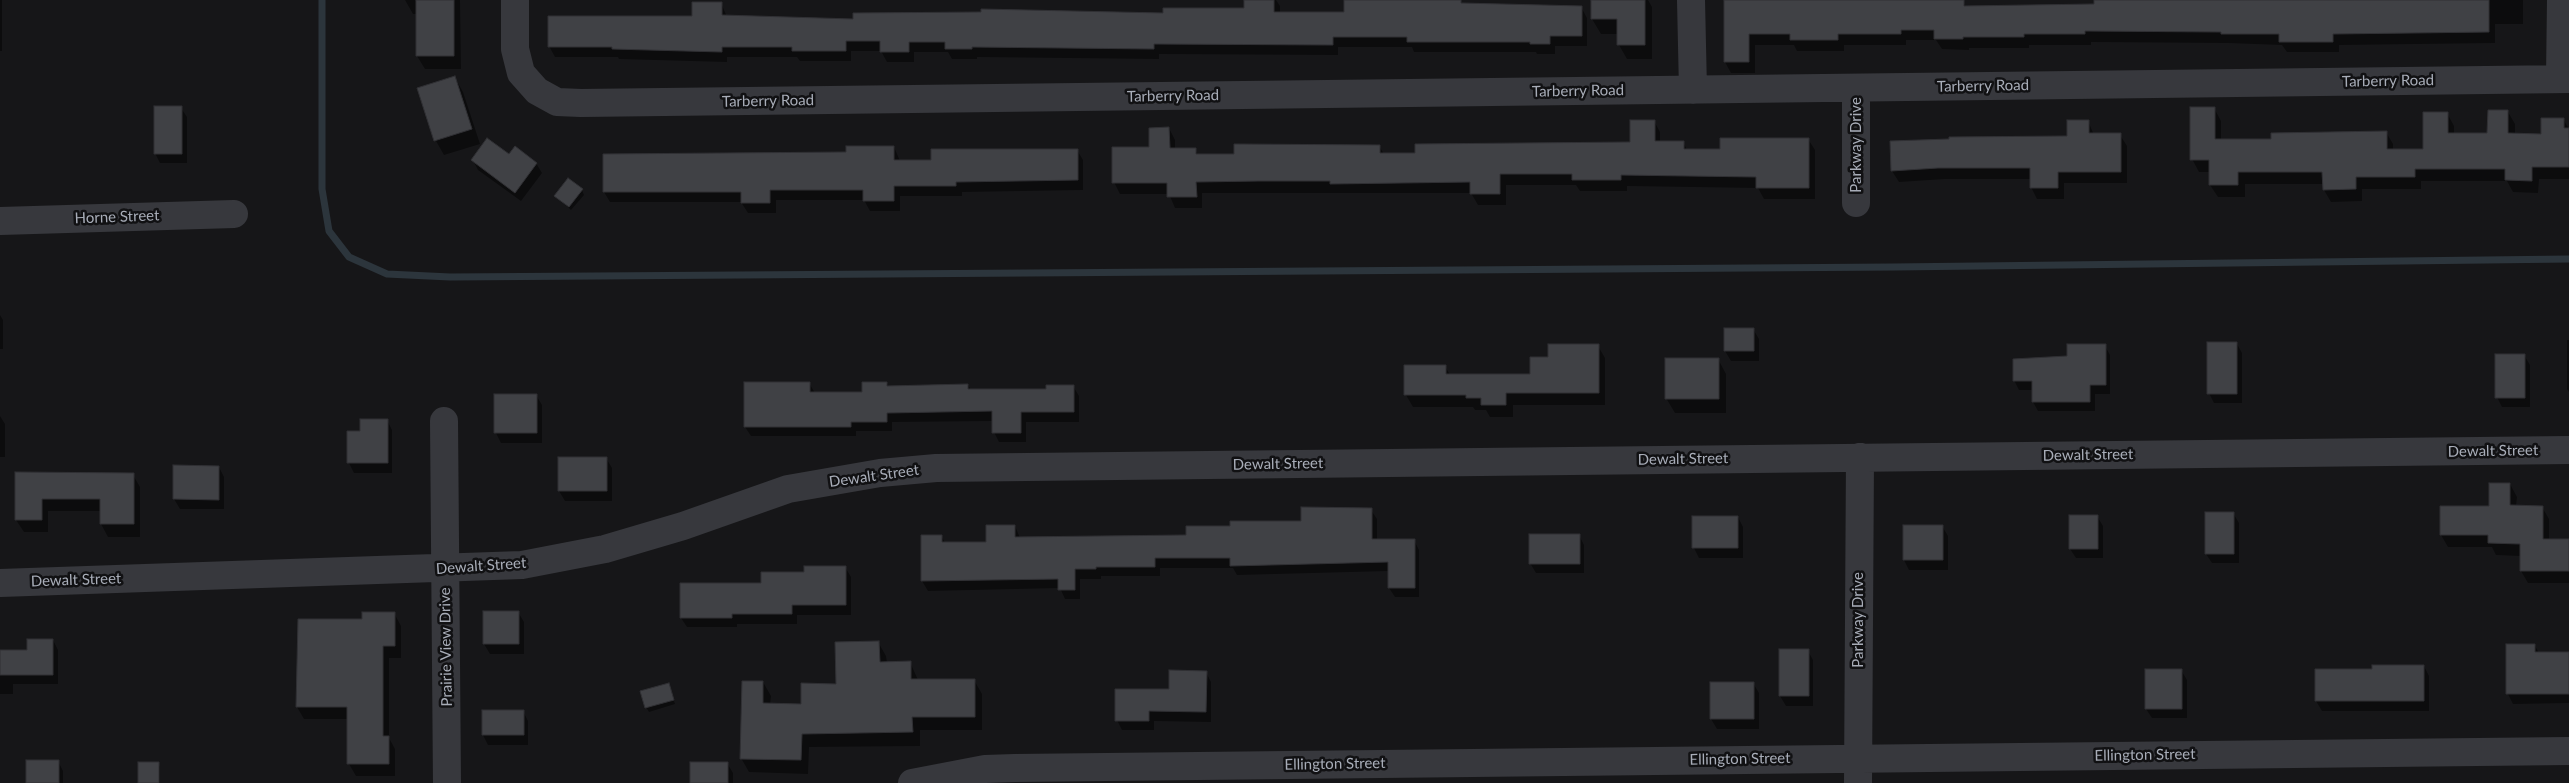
<!DOCTYPE html>
<html>
<head>
<meta charset="utf-8">
<style>
  body { margin:0 }
  canvas { display:block; background:#161618 }
</style>
</head>
<body>
<canvas width="2569" height="783"></canvas>
<script>
const g = document.querySelector('canvas').getContext('2d');
g.lineJoin = 'round';
function paint(path, color) { g.fillStyle = color; g.fill(path, 'evenodd'); }
const toPath = rows => new Path2D(rows.map(r => 'M' + r).join(''));
function trace(path, color, width, dash) { g.strokeStyle = color; g.lineWidth = width; g.lineCap = dash ? 'butt' : 'round'; g.setLineDash(dash || []); g.stroke(path); }
function write(font, color, halo, rows, align = 'center') {
  g.font = font + ' Lato,sans-serif'; g.lineWidth = 5; g.setLineDash([]); g.textBaseline = 'middle'; g.strokeStyle = halo; g.fillStyle = color; for (const [text, x, y, turn = 0] of rows) {
    g.save(); g.translate(x, y); g.rotate((+turn || 0) * Math.PI / 180); g.textAlign = isNaN(turn) ? turn : align; if (halo) g.strokeText(text, 0, 0); g.fillText(text, 0, 0); g.restore();
  }
}
const shadow = toPath([
  [0,0,2,0,2,51,0,51],
  [460,0,461,69,425,69,417,56,417,14,413,14,405,0],
  [1245,0,1276,0,1280,6,1280,13,1345,13,1345,0,1460,0,1463,5,1581,7,1587,18,1587,46,1555,46,1555,54,1537,54,1536,52,1414,52,1412,47,1338,47,1338,55,1159,54,1159,59,977,57,977,59,952,59,948,52,914,52,914,62,887,62,881,51,851,51,851,61,800,61,797,57,727,57,727,62,619,59,618,57,555,57,549,46,693,17,721,3,727,17,783,17,785,20,855,20,1164,15,1245,10],
  [1592,0,1648,0,1652,7,1652,59,1627,59,1619,45,1619,34,1601,34,1592,19],
  [1725,0,1963,2,1966,7,2095,6,2095,0,2523,0,2523,24,2495,24,2495,43,2339,45,2339,52,2287,52,2282,45,2228,43,2091,42,2091,45,2029,45,2029,48,1969,48,1969,50,1942,49,1936,40,1906,40,1906,45,1844,45,1844,51,1797,51,1794,45,1755,45,1755,73,1731,73,1725,62],
  [455,78,463,92,480,144,444,155,436,141,419,89],
  [181,108,187,117,187,163,160,163,155,153],
  [2214,108,2221,121,2221,140,2272,140,2386,132,2393,144,2393,150,2424,150,2447,113,2454,126,2454,135,2489,135,2508,112,2515,124,2515,135,2543,135,2563,119,2569,129,2569,179,2539,179,2538,193,2513,192,2507,181,2421,181,2421,189,2362,189,2362,201,2331,202,2324,190,2324,184,2245,184,2245,197,2218,197,2210,185,2210,172,2199,172,2192,159],
  [1654,121,1660,132,1660,142,1683,142,1687,150,1722,150,1808,139,1815,150,1815,199,1764,199,1758,188,1627,186,1627,191,1580,191,1576,185,1506,185,1506,205,1478,205,1471,193,1202,193,1202,208,1175,208,1169,194,1120,194,1114,182,1169,128,1175,140,1175,150,1195,149,1198,155,1236,155,1379,146,1384,154,1417,154,1631,143],
  [2088,121,2094,135,2120,135,2127,146,2127,183,2064,183,2064,199,2037,199,2031,187,2031,179,1945,179,1899,182,1892,171,1891,142,2068,137],
  [894,147,900,161,932,161,1077,150,1083,160,1083,190,962,192,962,196,900,196,900,211,870,211,864,200,776,200,776,213,748,213,741,202,610,202,604,192],
  [510,156,536,163,542,173,521,201,478,170,473,160],
  [582,190,584,195,571,210,556,196],
  [0,315,3,320,3,349,0,349],
  [1753,329,1759,339,1759,361,1731,361,1725,351],
  [2567,340,2569,340,2569,392,2567,389],
  [2237,344,2242,353,2242,403,2214,403,2209,393],
  [1598,346,1605,358,1605,405,1513,405,1513,417,1490,417,1486,410,1475,410,1473,407,1413,407,1406,395,1445,366,1450,375,1531,375,1549,358],
  [2105,346,2110,355,2110,394,2095,394,2095,411,2038,411,2033,402,2033,390,2019,390,2014,380,2068,357],
  [2524,355,2530,365,2530,407,2502,407,2497,397],
  [1718,359,1726,374,1726,413,1675,413,1666,398],
  [809,383,815,393,863,393,887,383,889,387,968,385,971,390,1048,390,1073,386,1079,396,1079,422,1026,422,1026,442,999,442,994,432,994,421,892,422,892,431,856,431,856,436,751,436,745,427],
  [496,395,536,395,542,405,542,443,501,443,496,433],
  [0,416,5,424,5,457,0,457],
  [387,420,392,430,392,473,354,473,349,463,349,432,361,432],
  [606,458,612,468,612,501,565,501,559,491],
  [219,467,224,477,224,509,180,509,174,499],
  [16,473,133,475,140,487,140,537,108,537,101,524,101,511,48,511,48,532,24,532,16,520],
  [2510,484,2517,497,2516,506,2542,507,2549,519,2549,540,2569,540,2569,583,2528,583,2521,571,2521,556,2496,555,2492,547,2448,547,2441,535,2441,507,2490,507],
  [1371,510,1377,519,1377,540,1414,540,1419,550,1419,597,1395,597,1389,588,1389,571,1237,575,1233,568,1160,568,1160,576,1101,576,1101,579,1080,579,1080,599,1065,599,1060,588,928,591,922,581,922,536,941,536,946,544,988,544,1015,526,1020,538,1188,537,1231,528,1302,522],
  [2233,513,2239,523,2239,563,2212,563,2206,554],
  [2097,516,2103,526,2103,558,2076,558,2070,549],
  [1738,517,1743,527,1743,558,1699,558,1694,548],
  [1942,526,1948,536,1948,570,1909,570,1904,560],
  [1579,535,1584,545,1584,573,1536,573,1530,563],
  [845,567,851,577,851,615,797,615,797,624,737,624,737,627,687,627,681,618,762,584,805,573],
  [484,612,518,612,524,622,524,654,490,654,484,644],
  [394,613,401,626,401,658,389,658,389,738,395,749,395,776,356,776,349,764,349,719,304,719,297,707,363,620],
  [53,640,58,650,58,684,13,684,13,694,0,694,0,651,28,651],
  [878,642,886,656,887,663,910,662,918,680,974,680,982,694,982,730,920,730,920,746,809,747,808,774,749,772,741,758,763,682,771,696,770,705,802,706,837,685],
  [2508,646,2535,646,2539,653,2569,653,2569,703,2513,704,2508,694],
  [1808,651,1813,660,1813,706,1786,706,1780,696],
  [2424,666,2429,676,2429,711,2322,711,2316,701,2316,670,2374,670],
  [2181,670,2187,680,2187,718,2152,718,2146,709],
  [1206,672,1211,682,1211,722,1154,721,1154,730,1122,730,1117,720],
  [1753,683,1759,693,1759,729,1717,729,1711,719],
  [670,689,675,704,649,712,646,707],
  [483,711,523,711,528,721,528,745,488,745,483,735],
  [58,761,63,771,63,783,27,783],
  [158,763,160,767,160,783,139,783],
  [727,763,733,773,733,783,691,783]
]);
const stream = toPath([
  [322,0,322,189,329,231,349,257,387,274,450,277,1894,267,2569,259]
]);
const building = toPath([
  [416,0,454,0,454,56,416,56,416,0],
  [1244,0,1274,0,1274,12,1344,12,1344,0,1461,0,1461,3,1582,6,1582,36,1550,36,1550,44,1530,44,1530,42,1407,42,1407,37,1333,37,1333,45,1154,44,1154,49,972,47,972,49,945,49,945,42,909,42,909,52,880,52,880,41,846,41,846,51,792,51,792,47,722,47,722,52,612,49,612,47,548,47,548,16,692,16,692,2,722,2,722,15,853,19,853,13,981,12,981,9,1163,13,1163,8,1244,8,1244,0],
  [1591,0,1645,0,1645,45,1617,45,1617,19,1591,19,1591,0],
  [1724,0,1964,0,1964,6,2094,4,2094,0,2489,0,2489,32,2333,34,2333,42,2279,42,2279,34,2221,34,2221,32,2085,31,2085,34,2024,34,2024,37,1963,37,1963,39,1934,39,1934,30,1901,30,1901,34,1838,34,1838,40,1790,40,1790,34,1749,34,1749,62,1724,62,1724,0],
  [455,76,472,129,434,141,417,88,455,76],
  [154,106,182,106,182,154,154,154,154,106],
  [2190,107,2215,107,2215,139,2271,139,2271,133,2387,131,2387,149,2423,149,2423,112,2448,112,2448,133,2487,133,2488,110,2508,110,2508,133,2541,134,2541,118,2564,118,2564,128,2569,128,2569,167,2532,167,2532,181,2505,180,2505,169,2415,169,2415,177,2356,177,2356,189,2323,190,2322,172,2238,172,2238,185,2209,185,2209,160,2190,160,2190,107],
  [1630,120,1655,120,1655,141,1684,141,1684,149,1720,149,1720,138,1809,138,1809,188,1756,188,1756,177,1621,175,1621,180,1572,180,1572,174,1500,174,1500,194,1470,194,1470,182,1330,184,1330,181,1259,181,1196,182,1197,197,1167,197,1167,183,1112,183,1112,147,1149,147,1149,128,1169,127,1170,148,1196,148,1196,154,1234,154,1234,144,1380,145,1380,153,1415,153,1415,144,1630,142,1630,120],
  [2067,120,2089,120,2089,133,2121,133,2121,172,2058,172,2058,188,2030,188,2030,168,1938,168,1891,171,1890,141,1949,139,1949,137,2067,136,2067,120],
  [487,138,509,154,515,146,537,163,515,193,471,160,487,138],
  [846,146,894,146,894,160,931,160,931,149,1078,149,1078,180,956,182,956,186,894,186,894,201,863,201,863,190,770,190,770,203,741,203,741,192,603,192,603,154,846,152,846,146],
  [568,178,583,189,569,207,554,196,568,178],
  [1724,328,1754,328,1754,351,1724,351,1724,328],
  [2207,342,2237,342,2237,394,2207,394,2207,342],
  [1548,344,1599,344,1599,393,1506,393,1506,405,1481,405,1481,398,1466,398,1466,395,1404,395,1404,365,1446,365,1446,374,1530,374,1530,357,1548,357,1548,344],
  [2067,344,2106,344,2106,385,2090,385,2090,402,2032,402,2032,381,2013,381,2013,359,2067,356,2067,344],
  [2495,354,2525,354,2525,398,2495,398,2495,354],
  [1665,358,1719,358,1719,399,1665,399,1665,358],
  [744,382,810,382,810,392,862,392,862,382,887,382,887,386,968,384,968,389,1046,389,1046,385,1074,385,1074,412,1021,412,1021,433,992,433,992,411,887,413,887,422,851,422,851,427,744,427,744,382],
  [494,394,537,394,537,433,494,433,494,394],
  [360,419,388,419,388,463,347,463,347,431,360,431,360,419],
  [558,457,607,457,607,491,558,491,558,457],
  [173,465,219,466,219,500,173,499,173,465],
  [15,472,134,473,134,524,100,524,100,499,42,499,42,520,15,520,15,472],
  [2489,483,2510,483,2510,505,2543,506,2543,539,2569,539,2569,571,2520,571,2520,544,2488,543,2488,535,2440,535,2440,506,2489,506,2489,483],
  [1301,507,1372,508,1372,539,1415,539,1415,588,1388,588,1388,562,1230,566,1230,558,1155,558,1155,567,1096,567,1096,569,1075,569,1075,590,1058,590,1058,579,921,581,921,535,942,535,942,542,986,542,986,525,1015,525,1015,537,1186,535,1186,526,1230,526,1230,521,1301,521,1301,507],
  [2205,512,2234,512,2234,554,2205,554,2205,512],
  [2069,515,2098,515,2098,549,2069,549,2069,515],
  [1692,516,1738,516,1738,548,1692,548,1692,516],
  [1903,525,1943,525,1943,560,1903,560,1903,525],
  [1529,534,1580,534,1580,564,1529,564,1529,534],
  [804,566,846,566,846,605,792,605,792,614,732,614,732,618,680,618,680,583,761,583,761,572,804,572,804,566],
  [483,611,519,611,519,644,483,644,483,611],
  [362,612,395,612,395,646,383,646,383,736,389,736,389,764,347,764,347,707,296,707,298,619,362,619,362,612],
  [27,639,53,639,53,675,0,675,0,650,27,650,27,639],
  [879,641,880,662,911,661,911,679,975,679,975,717,912,717,913,732,802,734,801,760,740,759,742,681,763,681,763,703,801,704,801,683,836,684,835,642,879,641],
  [2506,644,2535,644,2535,652,2569,652,2569,694,2506,694,2506,644],
  [1779,649,1809,649,1809,696,1779,696,1779,649],
  [2372,665,2424,665,2424,701,2315,701,2315,669,2372,669,2372,665],
  [2145,669,2182,669,2182,709,2145,709,2145,669],
  [1169,670,1207,671,1206,712,1149,711,1149,721,1115,721,1115,689,1169,689,1169,670],
  [1710,682,1754,682,1754,719,1710,719,1710,682],
  [669,683,674,700,645,708,640,691,669,683],
  [482,710,524,710,524,735,482,735,482,710],
  [26,760,59,760,59,783,26,783,26,760],
  [138,762,159,762,159,783,138,783,138,762],
  [690,762,728,762,728,783,690,783,690,762]
]);
const minor = toPath([
  [515,0,515,49,521,73,537,91,557,102,581,103,2569,79],
  [1691,0,1693,90],
  [2560,79,2561,0],
  [1856,88,1856,203],
  [0,221,234,214],
  [444,421,447,783],
  [0,583,522,565,605,549,683,526,788,489,880,473,936,468,2569,450],
  [912,783,985,769,1015,768,2569,751],
  [1858,783,1860,457]
]);
const streetNames = [
  ["Tarberry Road",2388,81,-1],
  ["Tarberry Road",1983,86,-1],
  ["Tarberry Road",1578,91,-1],
  ["Tarberry Road",1173,96,-1],
  ["Tarberry Road",768,101,-1],
  ["Parkway Drive",1856,145,-90],
  ["Horne Street",117,217,-2],
  ["Dewalt Street",2493,451,-1],
  ["Dewalt Street",2088,455,-1],
  ["Dewalt Street",1683,459,-1],
  ["Dewalt Street",1278,464,-1],
  ["Dewalt Street",874,476,-8],
  ["Dewalt Street",481,566,-4],
  ["Dewalt Street",76,580,-2],
  ["Parkway Drive",1858,620,-90],
  ["Prairie View Drive",446,647,-91],
  ["Ellington Street",2145,755,-1],
  ["Ellington Street",1740,759,-1],
  ["Ellington Street",1335,764,-1]
];
paint(shadow, '#0007');
trace(stream, '#2c353c', 7);
paint(building, '#404145');
trace(building, '#303034', 1);
trace(minor, '#37383d', 28);
write('15px', '#a8adb8', '#111113', streetNames);
</script>
</body>
</html>
